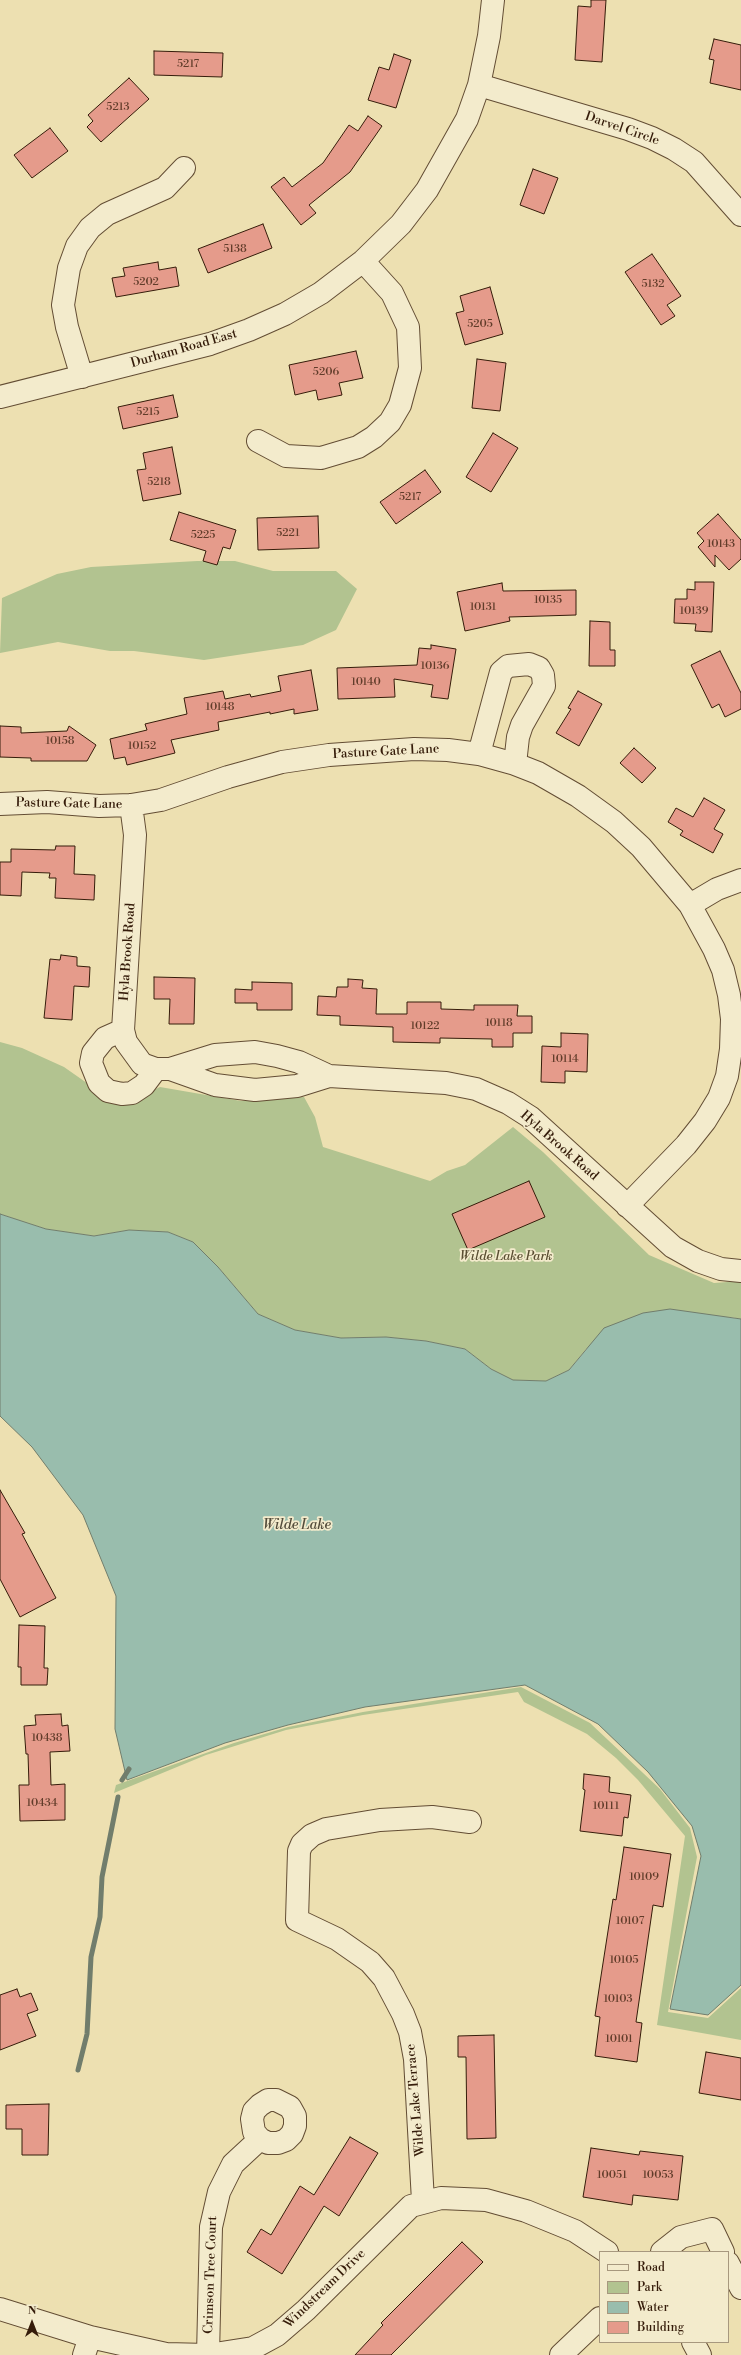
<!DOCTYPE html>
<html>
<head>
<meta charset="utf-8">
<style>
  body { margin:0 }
  #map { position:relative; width:741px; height:2355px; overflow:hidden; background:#ede0b1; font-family:"Libre Bodoni",serif }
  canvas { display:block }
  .legend { position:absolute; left:599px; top:2251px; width:130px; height:92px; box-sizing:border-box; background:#f3ebcc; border:1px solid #a7987e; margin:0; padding:5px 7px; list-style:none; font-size:12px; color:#351c0a }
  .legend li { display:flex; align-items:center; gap:8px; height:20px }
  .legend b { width:20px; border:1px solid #a7987e }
  .north { position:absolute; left:12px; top:2303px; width:40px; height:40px; -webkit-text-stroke:3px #f3ebcc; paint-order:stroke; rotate:0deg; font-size:11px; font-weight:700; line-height:16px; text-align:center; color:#351c0a }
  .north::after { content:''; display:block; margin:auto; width:14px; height:18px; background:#351c0a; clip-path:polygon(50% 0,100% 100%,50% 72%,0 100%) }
</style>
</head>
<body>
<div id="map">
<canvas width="741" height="2355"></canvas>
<ul class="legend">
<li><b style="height:5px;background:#f3ebcc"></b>Road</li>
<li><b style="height:11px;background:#b2c390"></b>Park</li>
<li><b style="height:11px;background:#99bdad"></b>Water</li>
<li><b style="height:11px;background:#e59b8b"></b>Building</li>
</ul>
<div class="north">N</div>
</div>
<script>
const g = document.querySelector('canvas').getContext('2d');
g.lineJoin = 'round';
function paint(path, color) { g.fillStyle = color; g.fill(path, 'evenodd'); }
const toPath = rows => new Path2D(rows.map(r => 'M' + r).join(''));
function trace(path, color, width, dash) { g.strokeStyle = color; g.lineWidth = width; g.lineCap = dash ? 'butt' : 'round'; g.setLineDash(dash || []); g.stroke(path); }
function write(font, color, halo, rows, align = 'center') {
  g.font = font + ' "Libre Bodoni",serif'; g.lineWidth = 3.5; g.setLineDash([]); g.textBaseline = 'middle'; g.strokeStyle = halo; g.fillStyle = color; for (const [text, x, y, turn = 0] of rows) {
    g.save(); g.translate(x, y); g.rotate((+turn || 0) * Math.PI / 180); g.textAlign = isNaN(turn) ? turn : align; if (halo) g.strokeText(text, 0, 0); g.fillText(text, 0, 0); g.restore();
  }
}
const green = toPath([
  [197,561,235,561,273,571,336,571,357,589,336,630,303,645,204,660,134,651,110,651,58,642,0,653,2,598,57,574,91,567],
  [0,1042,22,1048,64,1067,104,1095,137,1098,160,1087,241,1101,304,1097,315,1117,323,1147,430,1181,447,1171,465,1165,513,1127,543,1152,649,1255,714,1283,741,1281,741,1319,730,1317,586,1349,569,1370,546,1381,513,1380,491,1369,465,1349,426,1341,386,1337,341,1338,295,1330,258,1314,218,1267,193,1242,168,1232,129,1230,94,1236,46,1229,0,1214],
  [521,1687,590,1723,660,1789,690,1828,697,1857,668,2012,708,2018,741,1988,741,2040,657,2025,685,1836,638,1780,616,1758,587,1734,524,1702,518,1692,363,1715,286,1730,206,1755,114,1793,116,1785,234,1743,288,1727,363,1712]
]);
const water = toPath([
  [0,1214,46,1229,94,1236,129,1230,168,1232,193,1242,218,1267,258,1314,295,1330,341,1338,386,1337,426,1341,465,1349,491,1369,513,1380,546,1381,569,1370,604,1328,643,1313,670,1309,741,1319,741,1985,708,2015,670,2009,701,1856,692,1826,648,1772,598,1724,525,1685,365,1707,288,1725,225,1743,127,1780,115,1729,116,1596,83,1515,32,1447,0,1416,0,1214]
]);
const stream = toPath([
  [122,1780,129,1769],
  [78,2070,87,2034,91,1957,100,1917,102,1877,118,1797]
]);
const building = toPath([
  [591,0,606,0,602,62,575,60,578,6,591,7,591,0],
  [714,39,741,45,741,90,710,83,714,60,709,59,714,39],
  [154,51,223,53,222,77,154,75,154,51],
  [394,54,411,60,396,108,368,100,379,67,389,70,394,54],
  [129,78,149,99,101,142,87,127,93,121,88,115,129,78],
  [368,116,382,126,350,172,309,205,316,213,301,225,271,187,284,177,292,187,323,163,349,125,358,131,368,116],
  [50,128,68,151,32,178,14,155,50,128],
  [533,169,558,178,544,214,520,205,533,169],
  [263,224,272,248,208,273,198,249,263,224],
  [652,254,681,296,667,305,675,316,661,325,625,272,652,254],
  [158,262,159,270,176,267,179,286,116,297,112,278,125,276,123,268,158,262],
  [490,287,503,334,465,345,456,313,464,311,460,296,490,287],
  [356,351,363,378,339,383,342,395,318,400,316,390,295,395,289,365,356,351],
  [477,359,506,363,500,411,472,408,477,359],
  [173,395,178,417,123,429,118,407,173,395],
  [493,433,518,448,491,492,466,477,493,433],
  [172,447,181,494,143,501,137,470,146,469,143,453,172,447],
  [425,470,441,492,396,524,380,502,425,470],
  [179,512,236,530,230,549,223,547,217,565,203,561,206,551,170,540,179,512],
  [718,514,741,540,741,559,729,570,715,555,715,567,698,547,704,541,697,533,718,514],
  [318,516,319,548,258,550,257,518,318,516],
  [695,582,714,582,712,632,695,631,696,624,674,623,675,599,687,599,687,589,695,590,695,582],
  [502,583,503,591,576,590,576,615,509,617,510,621,465,631,457,592,502,583],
  [590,621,610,622,610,650,615,650,615,666,589,666,590,621],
  [431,645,456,649,448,699,431,697,433,685,394,679,395,697,338,699,337,668,417,665,419,648,431,649,431,645],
  [720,651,741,693,741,709,725,717,719,704,712,708,691,665,720,651],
  [311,670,318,710,294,714,294,709,270,714,270,712,218,722,219,730,171,740,175,753,127,765,125,757,114,759,110,739,147,730,145,724,187,714,184,698,223,691,225,699,250,694,251,697,281,691,278,676,311,670],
  [578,691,602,704,579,746,556,733,571,709,568,708,578,691],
  [0,726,21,727,21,733,67,731,69,726,96,745,87,761,31,761,31,758,0,757,0,726],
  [634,748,656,768,642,783,620,763,634,748],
  [704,798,725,810,714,829,723,834,713,853,680,835,683,831,668,822,676,808,693,817,704,798],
  [56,846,75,846,74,874,95,875,94,900,55,898,56,878,49,878,50,873,22,872,21,896,0,895,0,862,11,862,11,849,55,850,56,846],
  [61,955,77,957,77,966,90,967,89,987,74,986,72,1020,44,1018,50,959,60,960,61,955],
  [154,977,195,978,194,1024,169,1024,170,999,154,999,154,977],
  [348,979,363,980,362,988,377,989,376,1014,407,1014,407,1002,441,1002,441,1009,474,1010,474,1005,518,1005,517,1016,532,1016,532,1033,513,1033,513,1047,492,1047,492,1039,440,1038,440,1043,393,1042,393,1027,340,1025,340,1016,317,1015,318,996,336,997,337,987,348,987,348,979],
  [252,982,292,983,292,1010,257,1010,257,1003,235,1003,235,989,252,990,252,982],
  [561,1033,588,1034,587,1072,565,1071,565,1083,541,1082,542,1046,561,1047,561,1033],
  [529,1181,545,1217,468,1250,452,1214,529,1181],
  [0,1490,25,1533,22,1534,56,1598,20,1617,0,1579,0,1490],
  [19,1625,45,1626,44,1668,48,1668,47,1685,21,1685,21,1667,18,1667,19,1625],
  [61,1714,62,1726,68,1725,70,1751,50,1752,51,1785,65,1784,65,1820,20,1821,19,1785,29,1785,28,1754,26,1754,24,1726,36,1725,35,1715,61,1714],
  [584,1774,610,1777,609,1792,631,1795,628,1818,624,1817,622,1836,580,1831,585,1790,583,1789,584,1774],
  [624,1847,671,1854,663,1907,653,1905,636,2022,642,2023,637,2062,595,2056,600,2017,595,2016,601,1976,613,1899,616,1900,624,1847],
  [17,1989,20,1997,31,1993,38,2010,27,2014,36,2036,0,2050,0,1995,17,1989],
  [494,2035,496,2138,467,2139,466,2057,458,2057,458,2036,494,2035],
  [706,2052,741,2058,741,2100,699,2093,706,2052],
  [49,2104,48,2155,22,2155,22,2129,6,2129,6,2105,49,2104],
  [350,2137,378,2153,339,2216,324,2206,282,2274,247,2252,261,2229,271,2235,300,2186,314,2195,350,2137],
  [591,2148,639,2155,640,2151,683,2156,678,2200,633,2195,632,2205,583,2197,591,2148],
  [462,2242,483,2262,391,2355,355,2355,383,2325,381,2323,462,2242]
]);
const minor = toPath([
  [479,85,628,129,652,138,674,149,694,162,741,215],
  [82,377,67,327,63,305,69,268,77,246,90,228,107,214,165,188,184,168],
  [0,397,210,344,249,330,285,314,321,293,363,261,401,224,427,190,467,119,479,85,489,36,493,0],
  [258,441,286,456,321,458,358,447,374,437,390,422,400,405,410,368,408,327,392,293,363,261],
  [479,754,501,672,508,666,529,664,539,668,543,675,544,686,522,725,518,737,515,764],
  [0,804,47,802,99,806,131,805,161,800,228,777,282,762,329,755,414,749,448,750,479,754,515,764,538,773,578,796,614,822,641,847,690,905,714,949,723,970,729,995,732,1019,731,1049,727,1076,719,1098,705,1121,686,1145,627,1206],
  [131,805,135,835,123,1030,126,1042,142,1064,156,1069,170,1069,215,1055,255,1052,277,1056,299,1062,329,1076,446,1083,476,1089,508,1103,530,1117,673,1247,698,1261,721,1269,741,1271],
  [690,905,717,889,741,880],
  [123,1030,105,1038,93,1053,91,1063,99,1083,108,1091,122,1094,132,1093,144,1085,156,1069],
  [170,1069,215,1085,255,1090,297,1086,329,1076],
  [423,2201,415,2059,410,2032,403,2014,384,1978,370,1962,337,1939,297,1920,299,1851,302,1844,312,1835,326,1829,380,1820,432,1817,470,1822],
  [662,2252,681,2237,712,2229,723,2252],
  [728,2263,741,2288],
  [0,2309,90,2337,166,2354,208,2355,253,2348,277,2335,306,2310,411,2206,441,2198,486,2200,526,2211,575,2231,607,2252],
  [693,2342,700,2355],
  [84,2355,90,2337],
  [208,2355,211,2227,219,2192,233,2164,260,2139,268,2143,278,2143,286,2140,292,2134,295,2126,295,2116,290,2107,276,2100,268,2100,260,2105,254,2111,252,2119,254,2132,260,2139],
  [561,2355,600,2318]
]);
const numberNames = [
  ["5217",188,64],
  ["5213",118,107],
  ["5138",235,249],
  ["5202",146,282],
  ["5132",653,284],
  ["5205",480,324],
  ["5206",326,372],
  ["5215",148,412],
  ["5218",159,482],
  ["5217",410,497],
  ["5221",288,533],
  ["5225",203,535],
  ["10143",721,544],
  ["10135",548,600],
  ["10131",483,607],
  ["10139",694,611],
  ["10136",435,666],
  ["10140",366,682],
  ["10148",220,707],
  ["10158",60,741],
  ["10152",142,746],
  ["10118",499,1023],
  ["10122",425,1026],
  ["10114",565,1059],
  ["10438",47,1738],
  ["10434",42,1803],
  ["10111",606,1806],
  ["10109",644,1877],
  ["10107",630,1921],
  ["10105",624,1960],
  ["10103",618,1999],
  ["10101",619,2039],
  ["10051",612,2175],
  ["10053",658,2175]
];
const streetNames = [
  ["Darvel Circle",622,129,19],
  ["Durham Road East",184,349,-16],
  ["Pasture Gate Lane",386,752,-3],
  ["Pasture Gate Lane",69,804,1],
  ["Hyla Brook Road",128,952,-86],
  ["Hyla Brook Road",559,1146,41],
  ["Wilde Lake Terrace",416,2100,-95],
  ["Crimson Tree Court",211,2275,-88],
  ["Windstream Drive",325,2289,-44]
];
const parkNames = [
  ["Wilde Lake Park",506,1257]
];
const waterNames = [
  ["Wilde Lake",297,1526]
];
paint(green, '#b2c390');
paint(water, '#99bdad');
trace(water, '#717d6c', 1);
trace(stream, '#717d6c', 5);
paint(building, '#e59b8b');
trace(building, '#351c0a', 1);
trace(minor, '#634d34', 24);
trace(minor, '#f3ebcc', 22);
write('11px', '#613c2a', null, numberNames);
write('13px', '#351c0a', '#f3ebcc', streetNames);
write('italic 13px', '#5a4e32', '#f3ebcc', parkNames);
write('italic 14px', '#534c3b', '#f3ebcc', waterNames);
</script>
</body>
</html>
